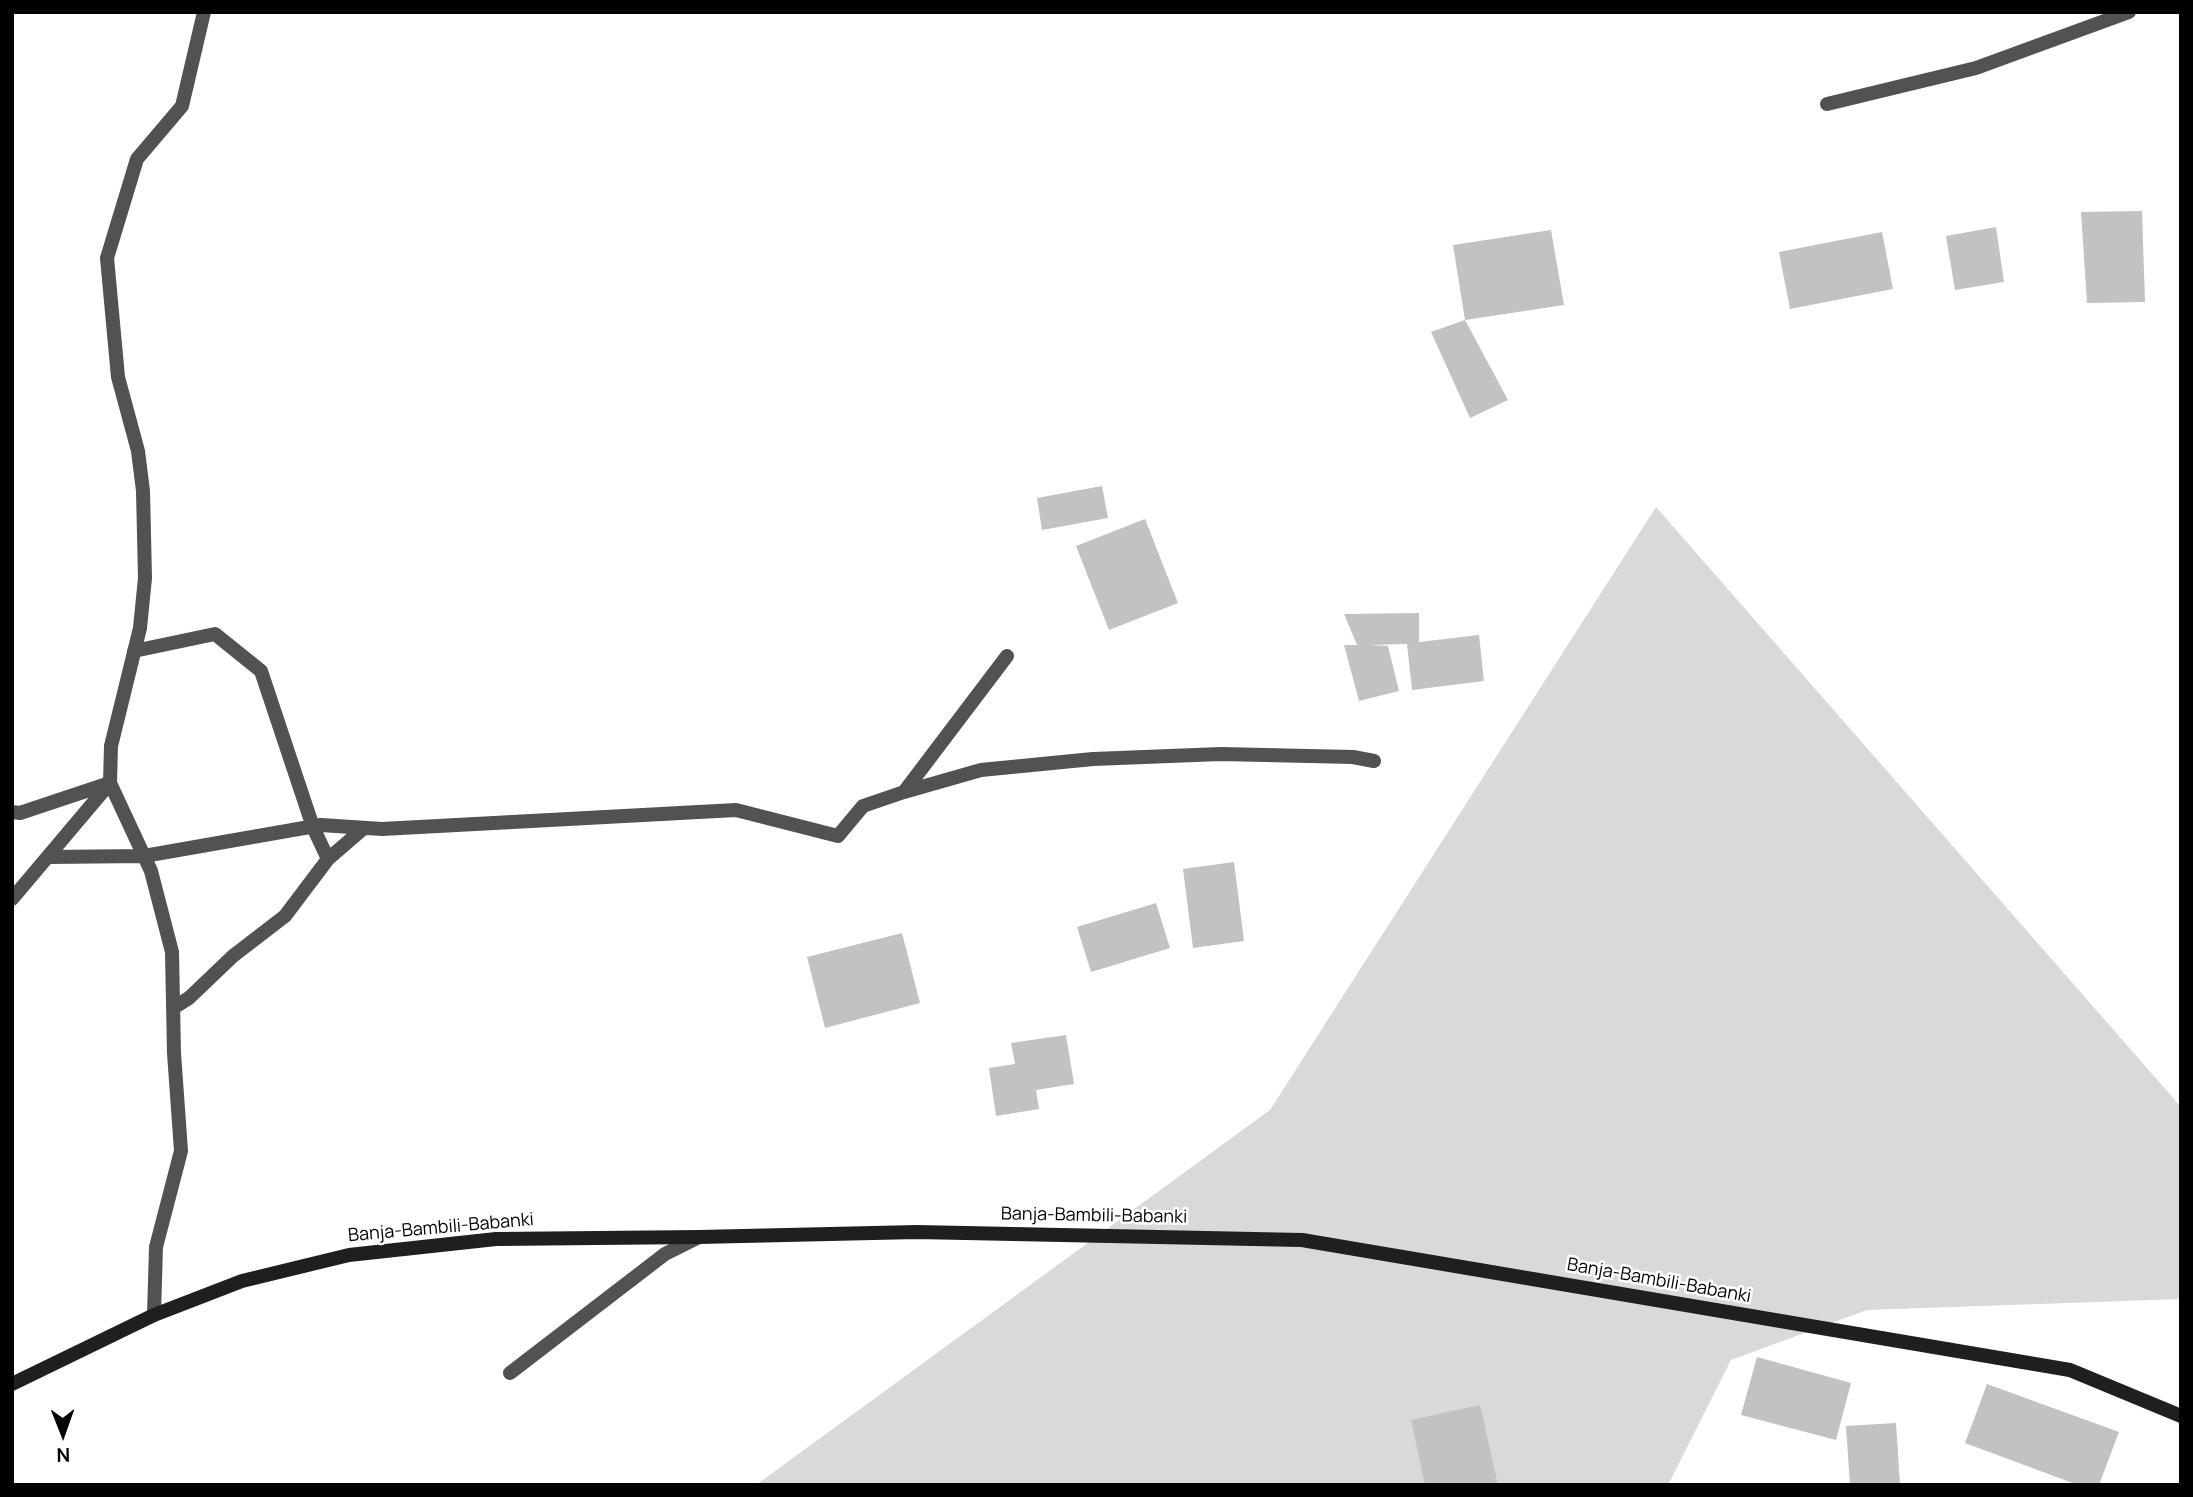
<!DOCTYPE html>
<html>
<head>
<meta charset="utf-8">
<style>
  body { margin:0 }
  #map { position:relative; width:2193px; height:1497px; overflow:hidden; background:#fff; font-family:Manrope,sans-serif }
  canvas { display:block }
  .frame { position:absolute; inset:0; border:14px solid #000; pointer-events:none }
  .north { position:absolute; left:28px; top:1399px; width:70px; height:70px; -webkit-text-stroke:5px #fff; paint-order:stroke; rotate:179deg; font-size:19px; font-weight:700; line-height:28px; text-align:center; color:#000 }
  .north::after { content:''; display:block; margin:auto; width:24px; height:32px; background:#000; clip-path:polygon(50% 0,100% 100%,50% 72%,0 100%) }
</style>
</head>
<body>
<div id="map">
<canvas width="2193" height="1497"></canvas>
<div class="frame"></div>
<div class="north">N</div>
</div>
<script>
const g = document.querySelector('canvas').getContext('2d');
g.lineJoin = 'round';
function paint(path, color) { g.fillStyle = color; g.fill(path, 'evenodd'); }
const toPath = rows => new Path2D(rows.map(r => 'M' + r).join(''));
function trace(path, color, width, dash) { g.strokeStyle = color; g.lineWidth = width; g.lineCap = dash ? 'butt' : 'round'; g.setLineDash(dash || []); g.stroke(path); }
function write(font, color, halo, rows, align = 'center') {
  g.font = font + ' Manrope,sans-serif'; g.lineWidth = 5; g.setLineDash([]); g.textBaseline = 'middle'; g.strokeStyle = halo; g.fillStyle = color; for (const [text, x, y, turn = 0] of rows) {
    g.save(); g.translate(x, y); g.rotate((+turn || 0) * Math.PI / 180); g.textAlign = isNaN(turn) ? turn : align; if (halo) g.strokeText(text, 0, 0); g.fillText(text, 0, 0); g.restore();
  }
}
const green = toPath([
  [1656,507,2181,1107,2181,1299,1867,1310,1731,1360,1668,1485,756,1485,1270,1110]
]);
const building = toPath([
  [2142,211,2145,302,2087,303,2081,212],
  [1996,227,2004,282,1955,290,1946,236],
  [1551,230,1564,305,1465,320,1453,245],
  [1882,232,1893,289,1790,309,1779,252],
  [1465,320,1508,400,1470,418,1431,332],
  [1102,486,1108,518,1042,530,1037,498],
  [1145,519,1178,603,1109,630,1076,546],
  [1419,613,1419,642,1479,635,1484,681,1412,690,1407,644,1369,645,1388,646,1399,691,1359,701,1344,645,1357,645,1344,614],
  [1234,862,1244,941,1193,948,1183,869],
  [1156,903,1170,948,1091,972,1077,927],
  [902,933,920,1003,825,1028,807,957],
  [1066,1035,1074,1084,1036,1090,1039,1109,996,1116,989,1068,1015,1064,1011,1043],
  [1757,1357,1851,1383,1836,1440,1741,1415],
  [1987,1384,2119,1432,2099,1485,2078,1485,1965,1443],
  [1480,1405,1498,1485,1425,1485,1411,1420],
  [1896,1423,1900,1485,1850,1485,1846,1426]
]);
const street = toPath([
  [1827,104,1976,68,2129,12],
  [134,651,215,634,261,671,313,827,328,859],
  [904,792,981,770,1093,759,1221,754,1353,757,1374,761],
  [12,812,20,813,110,783,12,899],
  [48,857,144,856,321,825,382,829,736,810,838,836,863,806,904,792,1007,656],
  [173,1008,189,998,233,956,285,916,328,859,364,828],
  [154,1315,156,1247,181,1151,174,1053,172,952,151,871,110,783,111,746,140,628,145,578,143,491,138,451,118,377,107,258,137,159,182,106,204,12],
  [510,1373,665,1254,699,1237]
]);
const secondary = toPath([
  [12,1384,154,1315,242,1281,349,1255,496,1239,699,1237,917,1232,1302,1240,2070,1370,2181,1416]
]);
const streetNames = [
  ["Banja-Bambili-Babanki",1094,1216,1],
  ["Banja-Bambili-Babanki",441,1228,-5],
  ["Banja-Bambili-Babanki",1659,1281,10]
];
paint(green, '#d9d9d9');
paint(building, '#c2c2c2');
trace(street, '#525252', 14);
trace(secondary, '#1f1f1f', 14);
write('18px', '#000', '#fff', streetNames);
</script>
</body>
</html>
